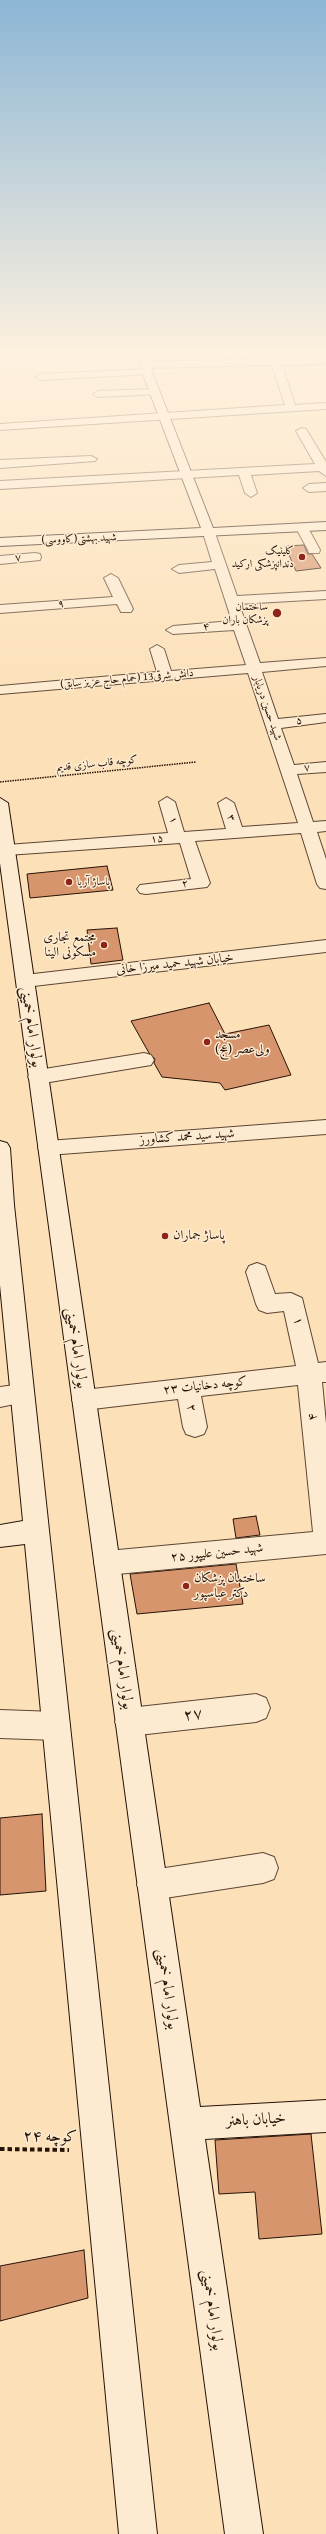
<!DOCTYPE html>
<html>
<head>
<meta charset="utf-8">
<style>
  body { margin:0 }
  canvas { display:block; background:#fce0b8 }
</style>
</head>
<body>
<canvas width="326" height="2534"></canvas>
<script>
const g = document.querySelector('canvas').getContext('2d');
g.lineJoin = 'round';
function paint(path, color) { g.fillStyle = color; g.fill(path, 'evenodd'); }
const toPath = rows => new Path2D(rows.map(r => 'M' + r).join(''));
function trace(path, color, width, dash) { g.strokeStyle = color; g.lineWidth = width; g.lineCap = dash ? 'butt' : 'round'; g.setLineDash(dash || []); g.stroke(path); }
function write(font, color, halo, rows, align = 'center') {
  g.font = font + ' "Gentium Book Plus",Amiri,serif'; g.lineWidth = 3; g.setLineDash([]); g.textBaseline = 'middle'; g.strokeStyle = halo; g.fillStyle = color; for (const [text, x, y, turn = 0] of rows) {
    g.save(); g.translate(x, y); g.rotate((+turn || 0) * Math.PI / 180); g.textAlign = isNaN(turn) ? turn : align; if (halo) g.strokeText(text, 0, 0); g.fillText(text, 0, 0); g.restore();
  }
}
const building = toPath([
  [304,545,308,554,312,554,321,568,296,571,285,546,304,545],
  [107,866,113,890,30,898,27,874,107,866],
  [117,928,123,960,91,964,87,930,117,928],
  [209,1003,225,1034,269,1025,291,1075,225,1090,220,1083,162,1077,154,1063,155,1059,149,1053,131,1021,209,1003],
  [256,1516,260,1535,236,1538,233,1519,256,1516],
  [236,1564,243,1604,137,1614,130,1574,236,1564],
  [42,1814,46,1891,0,1895,0,1818,42,1814],
  [311,2134,322,2234,259,2239,255,2192,219,2194,215,2140,311,2134],
  [84,2250,88,2298,0,2321,0,2266,84,2250]
]);
const pathFar1 = toPath([
  [0,782,196,762]
]);
const path = toPath([
  [0,2149,69,2150]
]);
const street = toPath([
  [268,352,278,352,280,359,326,358,326,364,282,365,295,405,326,403,326,409,0,430,0,424,285,405,272,365,146,368,141,365,146,362,270,359,268,352],
  [147,369,152,372,151,374,40,380,35,377,40,374,147,369],
  [155,389,160,392,159,394,98,397,93,394,98,391,155,389],
  [302,428,306,429,326,462,326,476,319,471,251,475,257,493,251,497,245,493,239,475,0,489,0,481,315,464,296,431,302,428],
  [91,456,97,459,95,461,0,468,0,460,91,456],
  [326,483,326,491,309,492,303,488,309,484,326,483],
  [302,524,308,528,320,550,319,553,309,553,308,550,296,528,302,524],
  [209,529,215,533,237,596,326,591,326,599,239,604,260,663,326,658,326,666,262,672,278,719,326,714,326,722,281,728,294,765,326,762,326,772,297,774,313,822,326,821,326,831,317,832,326,859,326,889,320,888,317,884,301,833,195,841,210,883,207,887,146,894,140,893,137,889,140,885,191,879,180,843,7,855,1,854,0,848,7,845,168,833,159,802,167,797,175,802,184,832,226,829,218,803,226,798,234,803,242,827,298,823,248,673,0,694,0,686,157,672,150,649,157,645,164,649,171,671,246,665,234,630,173,634,166,630,173,626,232,621,215,569,179,573,172,569,179,565,212,562,203,533,209,529],
  [35,553,40,554,41,557,40,560,0,564,0,556,35,553],
  [111,574,118,578,133,609,131,612,121,612,117,604,0,613,0,605,113,597,104,578,111,574],
  [326,940,326,952,25,987,19,985,16,981,19,977,25,975,326,940],
  [144,1053,151,1055,154,1060,151,1065,38,1084,31,1082,28,1077,31,1072,38,1070,144,1053],
  [326,1120,326,1134,48,1155,41,1153,38,1148,41,1143,48,1141,326,1120],
  [257,1263,265,1266,275,1294,291,1293,302,1298,318,1363,326,1362,326,1382,322,1382,326,1424,326,1554,107,1575,98,1571,94,1563,98,1555,107,1551,313,1532,298,1385,201,1396,207,1427,204,1434,195,1437,186,1434,183,1427,178,1399,84,1410,76,1407,72,1400,76,1393,84,1390,296,1366,284,1311,267,1313,259,1310,256,1304,246,1272,249,1266,257,1263],
  [22,1384,30,1387,34,1394,30,1401,0,1407,0,1387,22,1384],
  [256,1694,266,1698,270,1708,266,1718,256,1722,129,1736,119,1732,115,1722,119,1712,129,1708,256,1694],
  [0,1710,56,1712,66,1716,70,1726,66,1736,56,1740,0,1738,0,1710],
  [263,1853,274,1857,278,1868,274,1879,263,1883,152,1900,141,1896,137,1885,141,1874,152,1870,263,1853]
]);
const secondary = toPath([
  [137,352,147,352,152,372,213,528,326,522,326,530,0,546,0,538,201,528,142,372,137,352],
  [0,798,8,803,200,2107,326,2100,326,2132,205,2139,263,2534,225,2534,0,863,0,798],
  [0,1141,7,1143,10,1148,14,1205,157,2534,119,2534,25,1544,0,1547,0,1525,23,1521,0,1285,0,1141]
]);
const markers = [
  [302,557,4,"#8f2418"],
  [277,613,5,"#8f2418"],
  [69,882,4,"#8f2418"],
  [104,945,4,"#8f2418"],
  [207,1042,4,"#8f2418"],
  [165,1236,4,"#8f2418"],
  [186,1586,4,"#8f2418"]
];
const farStreetnames = [
  ["شهید بهشتی(کاووسی)",79,539,-2],
  ["۷",18,558,-4],
  ["۹",61,604,-4],
  ["۴",206,627,-4],
  ["دانش شرقی13 (حمام حاج عزیز سابق)",127,679,-5],
  ["شهید حسین دریابار",267,708,71],
  ["۵",299,721,-7],
  ["کوچه قاب سازی قدیم",97,764,-6],
  ["۷",307,768,-5],
  ["۳",231,818,71],
  ["۱",173,820,73],
  ["۱۵",157,839,-4],
  ["۲",185,884,-6]
];
const farPoinames = [
  ["کلینیک",294,551],
  ["دندانپزشکی ارکید",294,564],
  ["ساختمان",268,607],
  ["پزشکان باران",268,620],
  ["پاساژ آریا",77,882,"left"]
];
const poiNames = [
  ["مجتمع تجاری",96,938,"right"],
  ["مسکونی الینا",96,953,"right"],
  ["مسجد",215,1035],
  ["ولی‌عصر (عج)",215,1050],
  ["پاساژ جماران",173,1236],
  ["ساختمان پزشکان",194,1579],
  ["دکتر عباسپور",194,1594]
];
const streetNames = [
  ["خیابان شهید حمید میرزا خانی",175,964,-6],
  ["شهید سید محمد کشاورز",187,1137,-4],
  ["۱",298,1321,78],
  ["کوچه دخانیات ۲۳",205,1386,-6],
  ["۲",191,1408,80],
  ["۴",313,1417,-95],
  ["شهید حسین علیپور ۲۵",217,1553,-6]
];
const nearStreetnames = [
  ["بولوار امام خمینی",31,1027,82],
  ["بولوار امام خمینی",76,1348,82],
  ["بولوار امام خمینی",122,1669,82],
  ["۲۷",193,1715,-6],
  ["بولوار امام خمینی",167,1989,82],
  ["خیابان باهنر",256,2120,-3],
  ["کوچه ۲۴",50,2137,1],
  ["بولوار امام خمینی",212,2310,82]
];
paint(building, '#d6956d');
trace(building, '#261308', 1);
trace(street, '#5c4634', 2);
trace(secondary, '#261308', 2);
trace(pathFar1, '#261308', 1.5, [1.5, 1]);
trace(path, '#261308', 4, [4.5, 3]);
paint(street, '#fdebd1');
paint(secondary, '#fdebd1');
const sky = g.createLinearGradient(0, 0, 0, 707);
sky.addColorStop(0, '#8cb6d5');
sky.addColorStop(0.5, '#fef1df');
sky.addColorStop(1, '#fef1df00');
g.fillStyle = sky;
g.fillRect(0, 0, 326, 707);
for (const [x, y, r, color] of markers) { const dot = new Path2D(); dot.arc(x, y, r, 0, 2 * Math.PI); g.fillStyle = color; g.fill(dot); trace(dot, '#fdebd1', 1.5); }
write('11px', '#261308', '#fdebd1', farStreetnames);
write('11px', '#261308', '#fdebd1', farPoinames, 'right');
write('13px', '#261308', '#fdebd1', poiNames, 'left');
write('13px', '#261308', '#fdebd1', streetNames);
write('16px', '#261308', '#fdebd1', nearStreetnames);
</script>
</body>
</html>
